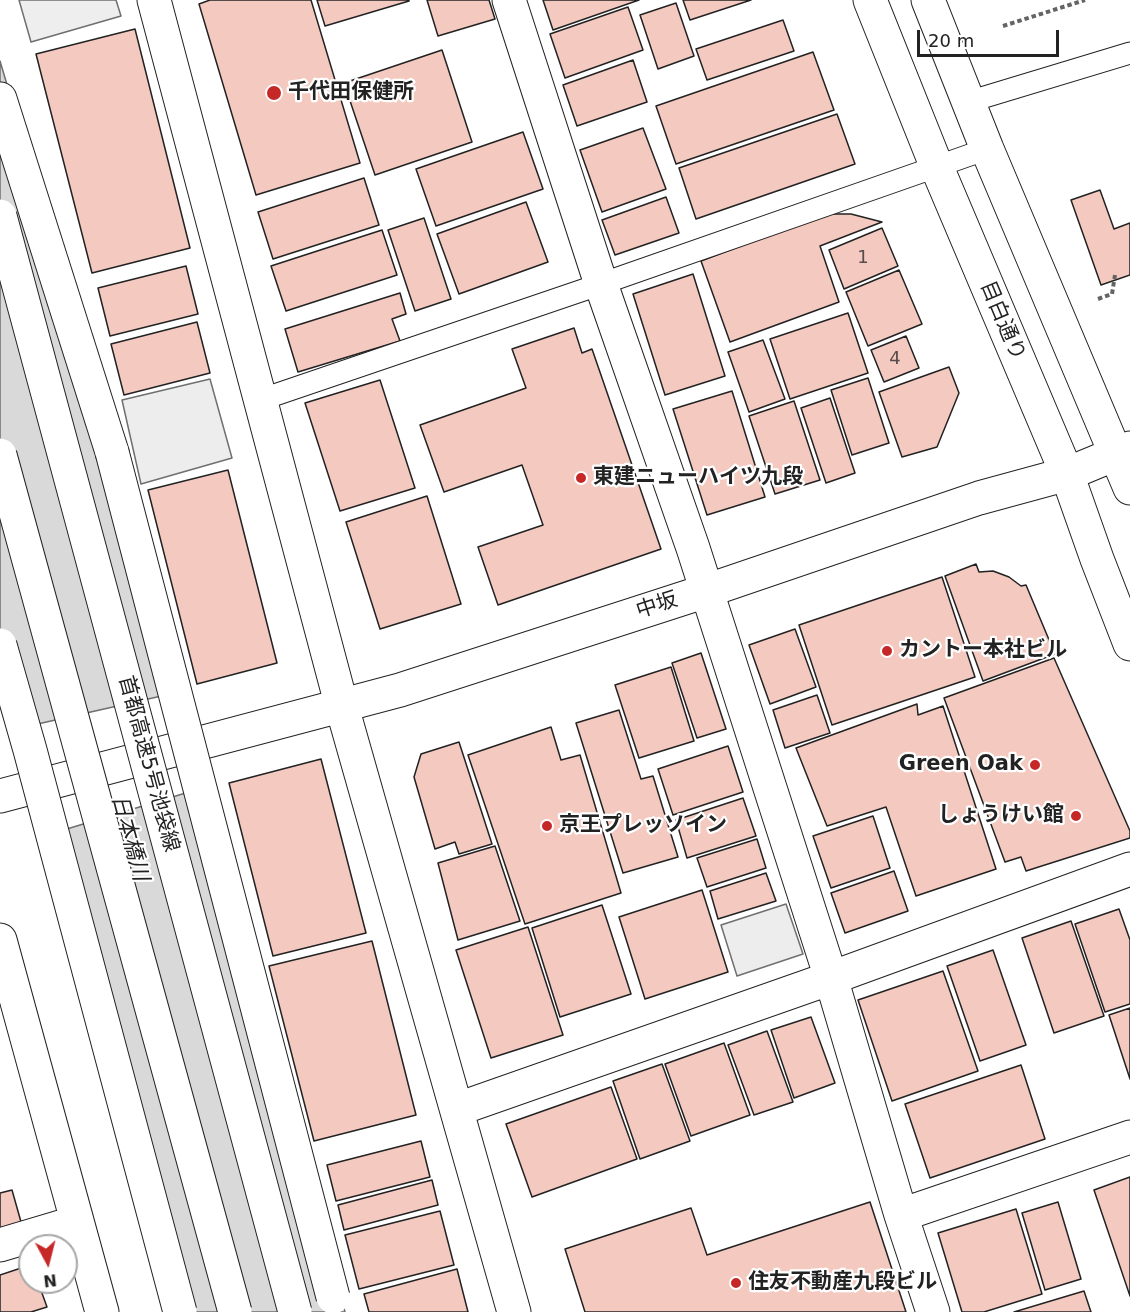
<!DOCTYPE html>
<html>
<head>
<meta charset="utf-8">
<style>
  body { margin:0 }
  #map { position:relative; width:1130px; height:1312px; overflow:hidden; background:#fff; font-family:"DejaVu Sans",sans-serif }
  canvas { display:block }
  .north { position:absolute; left:18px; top:1234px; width:60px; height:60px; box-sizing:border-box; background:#fff; border:2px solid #a7a7a7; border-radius:50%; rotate:173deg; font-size:16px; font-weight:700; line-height:24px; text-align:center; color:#222 }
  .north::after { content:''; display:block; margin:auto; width:21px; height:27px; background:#c62828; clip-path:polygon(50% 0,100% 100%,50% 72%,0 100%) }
  .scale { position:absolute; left:917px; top:30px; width:142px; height:27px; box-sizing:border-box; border:3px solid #222; border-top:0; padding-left:8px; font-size:18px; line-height:21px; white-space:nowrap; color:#222; -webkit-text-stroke:4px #fff; paint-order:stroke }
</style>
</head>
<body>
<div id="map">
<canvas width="1130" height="1312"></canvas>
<div class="north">N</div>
<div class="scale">20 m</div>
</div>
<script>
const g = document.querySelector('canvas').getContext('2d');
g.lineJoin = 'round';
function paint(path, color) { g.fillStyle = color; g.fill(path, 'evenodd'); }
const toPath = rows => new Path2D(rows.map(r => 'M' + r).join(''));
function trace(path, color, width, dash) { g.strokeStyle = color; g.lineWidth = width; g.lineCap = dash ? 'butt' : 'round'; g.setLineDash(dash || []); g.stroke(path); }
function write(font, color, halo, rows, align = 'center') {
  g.font = font + ' "DejaVu Sans","Noto Sans JP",sans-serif'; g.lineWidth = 4.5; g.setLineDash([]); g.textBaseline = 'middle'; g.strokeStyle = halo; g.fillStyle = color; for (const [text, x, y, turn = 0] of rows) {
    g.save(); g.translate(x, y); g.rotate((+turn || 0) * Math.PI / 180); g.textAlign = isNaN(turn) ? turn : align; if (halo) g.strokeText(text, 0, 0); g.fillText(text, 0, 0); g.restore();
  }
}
const green = toPath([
  [19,0,116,0,121,16,31,42,19,0]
]);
const parking = toPath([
  [210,379,232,458,141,484,122,400,210,379],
  [786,904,803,954,737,976,721,925,786,904]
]);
const water = toPath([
  [0,61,172,641,345,1312,174,1312,0,642,0,61]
]);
const pier = toPath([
  [188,690,212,785,47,835,20,728,188,690]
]);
const building = toPath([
  [210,0,311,0,360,163,256,195,199,4,210,0],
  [317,0,409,0,409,1,325,26,317,0],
  [427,0,489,0,495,19,438,36,427,0],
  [543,0,639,0,553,30,543,0],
  [683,0,751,0,690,20,683,0],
  [676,3,694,56,658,69,640,15,676,3],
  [628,7,643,50,565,78,550,34,628,7],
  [783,20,794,51,707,80,696,49,783,20],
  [135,29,190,248,92,273,36,54,135,29],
  [442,50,472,142,375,175,344,83,442,50],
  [813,52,834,110,676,164,656,106,813,52],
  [633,60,647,102,577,126,563,85,633,60],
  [837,114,855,164,696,219,679,168,837,114],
  [643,128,666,189,602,212,580,150,643,128],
  [523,132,543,189,436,226,416,169,523,132],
  [364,178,379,225,273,259,258,212,364,178],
  [1100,190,1114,229,1130,223,1130,275,1101,285,1071,200,1100,190],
  [666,197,679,233,615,255,602,220,666,197],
  [526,202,548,262,459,294,437,234,526,202],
  [832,214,851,214,882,222,820,246,839,302,730,342,701,261,814,218,832,214],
  [424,218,451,299,415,311,388,230,424,218],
  [882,228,898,266,844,289,829,250,882,228],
  [382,230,397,275,286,311,271,266,382,230],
  [186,266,198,314,110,336,98,288,186,266],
  [899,270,922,324,868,346,846,292,899,270],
  [693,274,725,376,665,395,633,294,693,274],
  [400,293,406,314,392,319,400,341,298,372,285,329,400,293],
  [848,313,868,373,790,399,770,339,848,313],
  [197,322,210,373,124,395,111,344,197,322],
  [574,328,582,353,592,349,661,549,498,605,478,547,543,525,522,465,444,492,420,425,526,388,512,349,574,328],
  [906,336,919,368,884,382,871,350,906,336],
  [763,340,785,399,749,412,728,352,763,340],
  [949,367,959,393,937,447,902,457,879,392,949,367],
  [868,378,889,443,852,455,831,390,868,378],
  [380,380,415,488,340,511,305,403,380,380],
  [732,391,765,497,707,515,673,409,732,391],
  [830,398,855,473,826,483,801,408,830,398],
  [794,401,820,480,775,494,749,416,794,401],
  [228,470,277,663,197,684,148,490,228,470],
  [427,496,461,604,380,629,346,522,427,496],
  [976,564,979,572,993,571,1009,577,1021,586,1026,585,1055,654,983,681,945,576,976,564],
  [942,577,975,677,832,725,799,625,942,577],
  [795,629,816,687,770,704,749,645,795,629],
  [701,653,726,729,697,738,672,663,701,653],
  [1054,658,1130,831,1130,838,1026,871,1021,857,1005,862,944,698,1054,658],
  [671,667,694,741,639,758,615,685,671,667],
  [817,695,830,733,785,748,773,710,817,695],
  [917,704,918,715,943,706,996,869,916,896,886,807,827,826,796,748,917,704],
  [619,710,641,779,653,776,678,857,623,873,576,723,619,710],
  [551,727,561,760,580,755,621,893,525,924,468,755,551,727],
  [459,742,492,844,459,854,455,842,435,849,414,777,421,754,459,742],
  [728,746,743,792,673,815,658,769,728,746],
  [321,759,366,933,273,956,229,783,321,759],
  [743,798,756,836,687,858,676,820,743,798],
  [873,816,890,868,831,888,813,836,873,816],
  [757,839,766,868,707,887,697,858,757,839],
  [495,846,520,921,458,940,438,863,495,846],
  [894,871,908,911,845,933,831,893,894,871],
  [766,873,776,901,718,919,710,891,766,873],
  [702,890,728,972,645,999,619,917,702,890],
  [602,905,631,994,560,1017,532,928,602,905],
  [1119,909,1130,940,1130,1004,1105,1012,1075,924,1119,909],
  [1071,921,1104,1016,1054,1033,1022,938,1071,921],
  [528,927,563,1035,491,1058,456,950,528,927],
  [372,941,416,1115,314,1141,269,966,372,941],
  [993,950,1026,1045,980,1061,947,966,993,950],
  [943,971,978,1071,892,1101,858,1000,943,971],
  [1130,1008,1130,1079,1109,1015,1130,1008],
  [811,1017,835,1083,794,1098,771,1030,811,1017],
  [767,1031,793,1102,754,1115,728,1045,767,1031],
  [724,1043,750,1115,691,1136,665,1064,724,1043],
  [662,1064,690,1141,640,1159,613,1081,662,1064],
  [1021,1065,1045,1139,930,1178,905,1104,1021,1065],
  [611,1087,637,1159,532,1197,506,1124,611,1087],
  [421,1141,430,1177,336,1201,327,1165,421,1141],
  [1130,1177,1130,1296,1094,1190,1130,1177],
  [432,1180,438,1205,344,1230,338,1205,432,1180],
  [12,1190,23,1229,0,1235,0,1193,12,1190],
  [870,1202,906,1312,585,1312,565,1249,691,1208,707,1255,870,1202],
  [1058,1202,1081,1279,1045,1290,1022,1213,1058,1202],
  [1016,1209,1042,1294,984,1312,962,1312,938,1233,1016,1209],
  [440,1211,454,1265,359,1289,345,1235,440,1211],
  [30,1265,30,1282,38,1282,47,1307,31,1312,0,1312,0,1275,30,1265],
  [457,1269,468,1312,369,1312,364,1294,457,1269],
  [1084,1291,1091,1312,1014,1312,1084,1291]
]);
const path = toPath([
  [1003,26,1085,0],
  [1098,299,1112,294,1115,275]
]);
const lane = toPath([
  [968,102,1130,53],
  [260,400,601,284,987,149]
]);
const street = toPath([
  [154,0,342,707,514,1312],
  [509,0,601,284,693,548,831,978,901,1215,933,1312],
  [0,940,102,1312],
  [458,1109,831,978,1130,869],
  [901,1215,1130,1137],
  [0,1245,77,1222]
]);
const secondary = toPath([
  [0,796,400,690,706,591,979,498,1067,474,1130,448]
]);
const primary = toPath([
  [870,0,936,165,1067,474,1097,559,1130,644],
  [928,0,987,149,1130,488]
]);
const highway = toPath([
  [0,99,112,452]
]);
const highwayBridge = toPath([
  [0,216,295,1312],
  [112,452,333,1297],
  [0,455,235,1312],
  [0,645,30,750,180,1312]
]);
const markers = [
  [274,93,8,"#c62828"],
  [581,478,6,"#c62828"],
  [887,651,6,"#c62828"],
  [1035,765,6,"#c62828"],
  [1076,816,6,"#c62828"],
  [547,826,6,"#c62828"],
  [736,1283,6,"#c62828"]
];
const numberNames = [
  ["1",863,258],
  ["4",895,359]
];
const poiNames = [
  ["千代田保健所",288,93],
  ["東建ニューハイツ九段",593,478],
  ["カントー本社ビル",899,651],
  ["Green Oak",1023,765,"right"],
  ["しょうけい館",1064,816,"right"],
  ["京王プレッソイン",559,826],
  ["住友不動産九段ビル",748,1283]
];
const streetNames = [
  ["目白通り",1002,321,67],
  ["中坂",657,606,-18],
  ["首都高速5号池袋線",148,764,75]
];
const waterNames = [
  ["日本橋川",129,838,75]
];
paint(green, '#eee');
trace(green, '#6f6f6f', 1.5);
paint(parking, '#ededed');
trace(parking, '#6f6f6f', 1.5);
paint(water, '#d9d9d9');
trace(water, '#6f6f6f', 1.5);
paint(pier, '#fff');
trace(pier, '#6f6f6f', 1.5);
paint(building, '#f3c9c0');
trace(building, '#222', 1.5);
trace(lane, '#222', 23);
trace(street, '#222', 35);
trace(secondary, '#222', 35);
trace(primary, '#222', 35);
trace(highway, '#222', 35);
trace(path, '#646464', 4, [4.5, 3]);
trace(lane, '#fff', 21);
trace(street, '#fff', 33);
trace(secondary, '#fff', 33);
trace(primary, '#fff', 33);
trace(highway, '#fff', 33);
trace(highwayBridge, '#222', 35, []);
trace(highwayBridge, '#fff', 33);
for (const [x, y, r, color] of markers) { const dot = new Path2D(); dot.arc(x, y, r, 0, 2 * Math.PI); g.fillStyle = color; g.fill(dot); trace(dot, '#fff', 2); }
write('18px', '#564c4a', null, numberNames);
write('bold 21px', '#222', '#fff', poiNames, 'left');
write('21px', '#222', '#fff', streetNames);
write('italic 22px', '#222', '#fff', waterNames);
</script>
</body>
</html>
